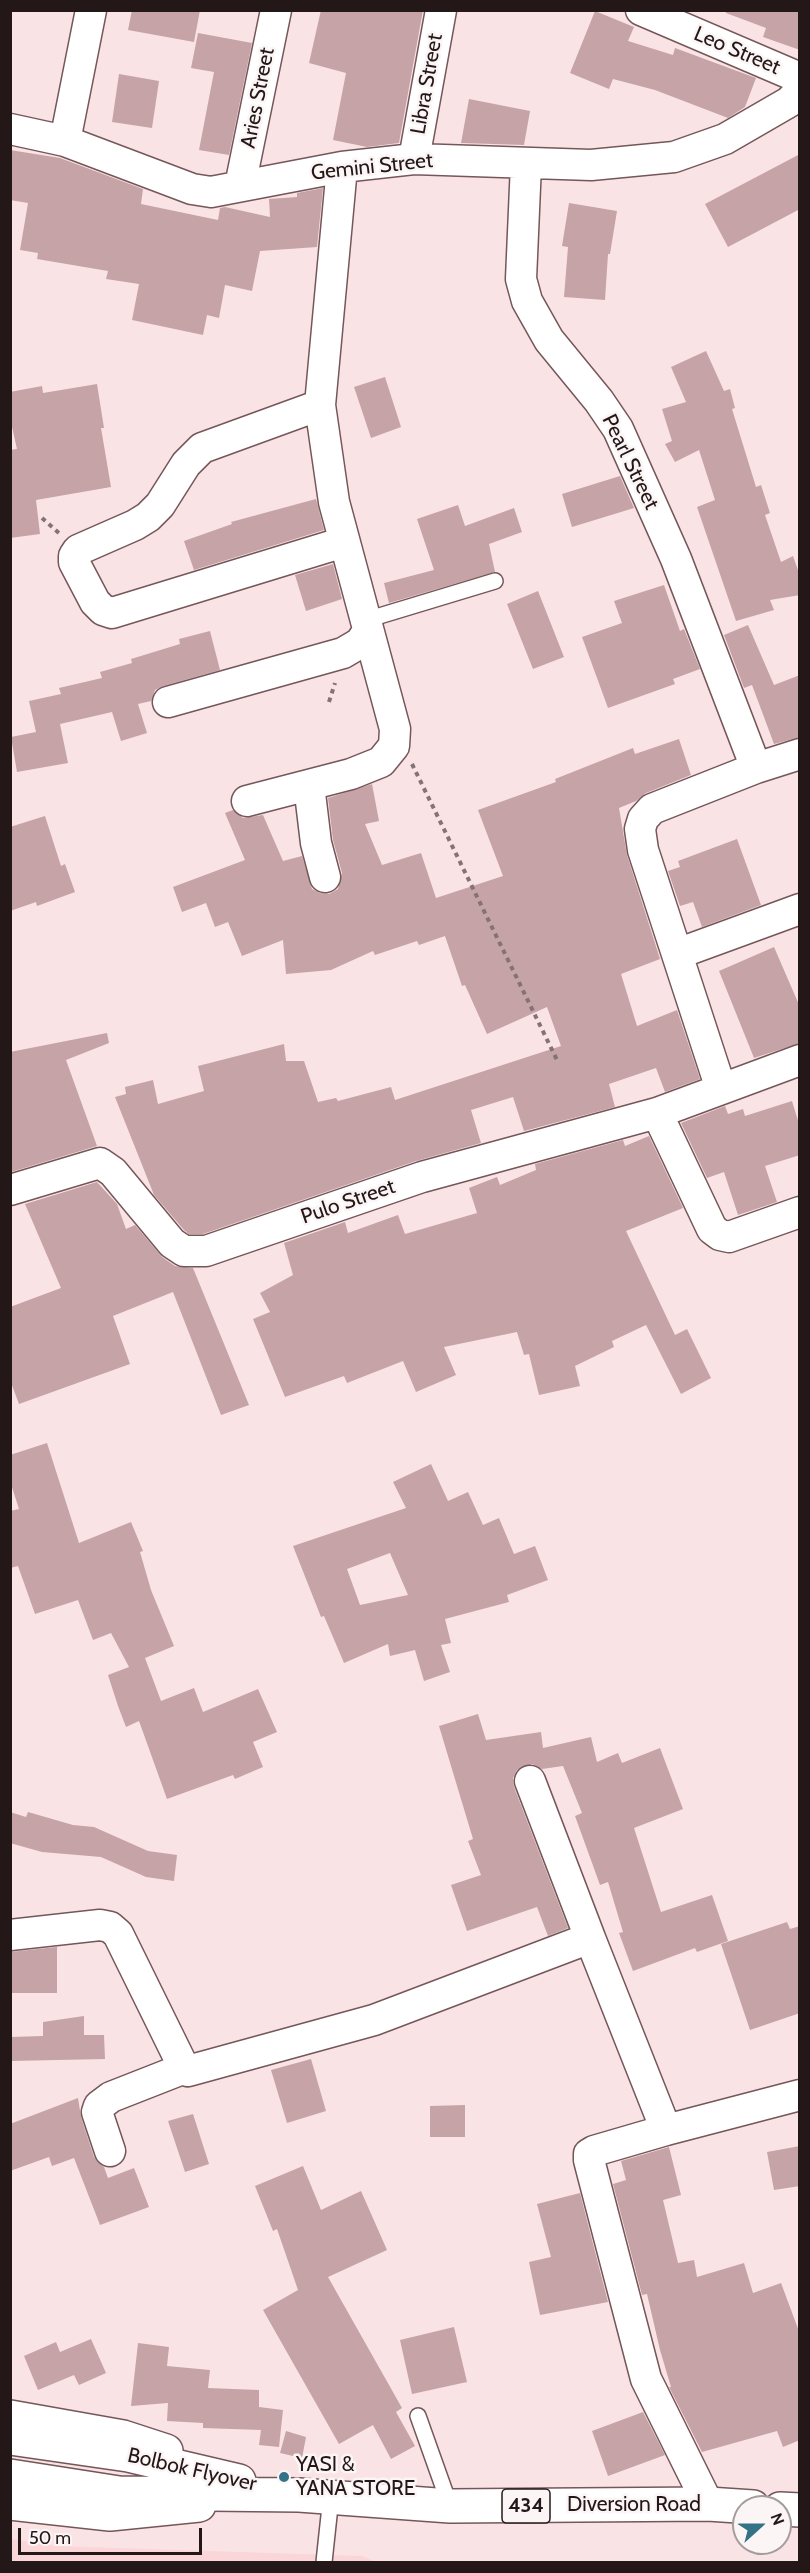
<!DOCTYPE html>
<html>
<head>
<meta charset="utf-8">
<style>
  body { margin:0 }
  #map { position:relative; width:810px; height:2573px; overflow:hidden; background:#fae3e5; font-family:Cabin,sans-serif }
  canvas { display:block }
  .frame { position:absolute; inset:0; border:12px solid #231718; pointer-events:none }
  .north { position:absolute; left:732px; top:2495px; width:60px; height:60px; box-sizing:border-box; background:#fcf5f5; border:2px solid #a59c9d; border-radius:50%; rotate:69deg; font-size:16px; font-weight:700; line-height:24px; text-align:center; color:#231718 }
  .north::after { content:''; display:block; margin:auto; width:21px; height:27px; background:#337287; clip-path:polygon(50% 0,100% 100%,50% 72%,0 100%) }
  .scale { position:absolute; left:18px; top:2528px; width:184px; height:27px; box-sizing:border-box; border:3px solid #231718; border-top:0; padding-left:8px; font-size:18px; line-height:21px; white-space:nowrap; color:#231718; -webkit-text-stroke:4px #fcf5f5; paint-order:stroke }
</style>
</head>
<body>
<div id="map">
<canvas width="810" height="2573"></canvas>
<div class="frame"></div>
<div class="north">N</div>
<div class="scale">50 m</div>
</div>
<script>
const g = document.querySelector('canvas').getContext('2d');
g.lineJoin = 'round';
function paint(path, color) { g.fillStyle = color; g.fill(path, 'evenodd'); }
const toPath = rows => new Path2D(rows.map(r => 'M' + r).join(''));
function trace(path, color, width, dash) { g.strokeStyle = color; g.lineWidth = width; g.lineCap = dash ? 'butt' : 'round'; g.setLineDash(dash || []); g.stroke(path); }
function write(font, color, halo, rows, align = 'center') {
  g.font = font + ' Cabin,sans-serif'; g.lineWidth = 5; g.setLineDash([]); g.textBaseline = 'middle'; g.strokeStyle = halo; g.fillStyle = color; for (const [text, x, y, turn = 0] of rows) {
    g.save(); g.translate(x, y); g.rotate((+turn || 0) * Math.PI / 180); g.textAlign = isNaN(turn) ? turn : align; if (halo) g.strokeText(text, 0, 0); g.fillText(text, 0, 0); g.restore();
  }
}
const built = toPath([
  [11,2539,57,2546,362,2556,377,2562,11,2562]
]);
const building = toPath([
  [132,10,200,10,194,42,128,30],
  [321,10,423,10,399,143,367,147,333,140,346,73,309,63],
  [726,10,800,10,800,50,763,37,766,28,726,13],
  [595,11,634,27,628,41,673,55,675,48,756,78,745,107,728,118,655,90,613,79,609,89,570,73],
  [198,33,252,43,229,155,199,150,214,72,191,68],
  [119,74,159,81,152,128,112,122],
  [469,99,530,111,524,145,461,143],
  [10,150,60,158,143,189,141,204,218,220,220,208,225,207,270,217,269,199,297,197,297,193,323,188,317,247,260,251,252,291,225,285,219,318,207,315,203,335,132,320,139,284,106,279,108,271,37,259,38,253,20,250,28,203,10,200],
  [800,154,800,209,728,247,705,204],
  [569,203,617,211,610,254,608,254,605,300,564,297,568,247,562,246],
  [706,351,724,391,730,389,735,408,732,409,756,487,761,485,770,513,765,515,781,562,793,556,800,576,800,595,770,600,774,610,736,621,697,507,715,500,699,450,675,462,665,444,672,441,662,409,686,402,671,367],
  [385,377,401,427,371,438,354,387],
  [97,384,104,428,101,428,111,487,36,500,40,534,10,538,10,450,17,449,10,418,10,392,42,386,43,393],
  [620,476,634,508,572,527,562,494],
  [316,499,324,530,194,570,184,541,232,524,231,522],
  [458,505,465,526,514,508,522,532,489,544,495,572,389,603,384,583,434,570,417,519],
  [333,564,342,599,306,611,295,575],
  [664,585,680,631,684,629,700,669,673,679,675,684,608,708,582,637,622,623,614,601],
  [538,591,564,657,533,669,507,604],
  [748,625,774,685,800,675,800,737,774,744,752,685,744,688,724,635],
  [210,631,220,670,163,686,155,690,151,701,138,704,147,733,121,741,112,712,60,724,68,763,17,772,11,737,36,732,29,701,61,694,59,688,102,678,100,672,132,663,131,659,180,644,179,639],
  [679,739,691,775,646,793,636,801,619,808,627,855,660,959,621,974,637,1026,677,1010,700,1079,665,1092,656,1068,609,1084,615,1107,524,1131,513,1097,471,1110,481,1143,416,1161,203,1234,189,1234,184,1230,154,1195,115,1097,126,1094,125,1087,153,1080,158,1104,204,1091,198,1066,284,1044,286,1061,304,1061,318,1102,336,1098,338,1101,391,1087,395,1100,561,1046,547,1007,487,1034,465,985,462,986,445,936,419,945,417,941,375,955,373,951,331,970,286,974,283,940,242,956,228,922,215,927,206,903,182,912,173,887,245,860,225,813,233,810,243,818,263,815,283,861,302,856,312,889,320,893,329,894,338,889,342,873,333,840,328,798,372,784,379,821,365,824,382,865,421,853,436,898,503,876,478,810,556,782,555,779,633,748,635,754],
  [45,816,61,866,65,864,75,892,37,906,36,902,10,911,10,827],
  [737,839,761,905,702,927,693,902,680,906,668,871,680,867,678,861],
  [774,947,800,1007,800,1043,754,1058,719,971],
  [107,1033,109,1043,66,1060,97,1146,11,1172,10,1052],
  [792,1101,800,1127,800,1155,765,1166,777,1202,738,1215,724,1172,707,1178,681,1123,725,1106,728,1114,743,1109,745,1116],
  [649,1136,683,1208,626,1231,675,1335,687,1329,711,1378,681,1394,646,1325,612,1341,614,1347,575,1366,580,1386,539,1395,529,1354,524,1355,517,1332,444,1347,456,1375,416,1392,403,1361,347,1383,344,1376,285,1397,253,1319,270,1312,260,1293,293,1275,284,1243,345,1222,348,1233,398,1215,405,1234,477,1213,469,1188,497,1177,500,1185,536,1170,535,1164,623,1140,625,1146],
  [97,1182,117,1204,126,1229,135,1225,162,1257,175,1266,193,1268,249,1405,221,1415,173,1292,113,1316,130,1364,19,1404,10,1380,10,1307,61,1288,25,1204],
  [47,1443,79,1543,131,1522,143,1551,140,1552,151,1590,174,1646,145,1658,161,1701,194,1688,203,1712,258,1689,277,1732,253,1742,263,1767,235,1779,233,1775,167,1799,139,1721,126,1727,118,1706,108,1675,129,1667,111,1633,93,1640,78,1600,35,1614,18,1566,10,1568,10,1511,19,1509,10,1481,10,1455],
  [431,1464,448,1501,468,1492,483,1525,499,1518,514,1554,535,1546,548,1580,507,1595,509,1602,445,1619,451,1643,441,1645,450,1672,424,1681,415,1650,390,1656,388,1644,344,1663,324,1616,321,1617,293,1546,406,1508,393,1482],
  [390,1553,408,1595,360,1605,347,1569],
  [478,1714,486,1740,541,1732,543,1748,591,1737,597,1762,618,1753,622,1763,660,1748,683,1809,634,1828,661,1912,712,1895,728,1941,697,1952,695,1948,633,1971,619,1933,623,1932,608,1882,600,1885,575,1816,582,1813,563,1766,542,1769,532,1764,517,1770,513,1778,514,1787,568,1928,548,1936,537,1907,467,1931,451,1885,481,1875,468,1841,473,1839,439,1726],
  [10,1812,26,1817,28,1812,73,1825,94,1827,148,1851,177,1855,174,1881,146,1877,101,1857,42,1852,10,1843],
  [787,1922,790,1929,800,1926,800,2013,750,2030,721,1944],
  [57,1947,57,1993,10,1993,10,1952],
  [84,2016,84,2035,104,2035,105,2059,10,2061,10,2037,43,2036,43,2022],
  [311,2059,326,2111,287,2123,271,2070],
  [78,2098,81,2117,94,2157,104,2167,108,2178,134,2168,149,2207,100,2225,74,2158,52,2166,49,2157,10,2171,10,2124],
  [465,2105,465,2137,430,2137,430,2106],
  [193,2114,209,2164,185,2172,168,2121],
  [800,2146,800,2186,774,2190,767,2152],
  [669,2147,681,2195,663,2200,678,2263,694,2260,697,2277,744,2263,753,2293,781,2283,800,2334,800,2440,783,2447,777,2431,702,2452,669,2387,671,2387,660,2350,647,2294,642,2295,613,2184,626,2180,621,2161],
  [303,2166,321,2210,361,2191,387,2250,328,2277,402,2408,396,2412,415,2446,391,2459,373,2425,339,2444,263,2310,298,2290,277,2229,273,2231,255,2186],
  [580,2193,608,2302,540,2315,529,2262,551,2257,537,2204],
  [454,2327,467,2382,412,2394,400,2340],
  [91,2339,106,2373,79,2385,74,2375,38,2390,24,2356,56,2342,60,2352],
  [138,2343,169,2347,167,2366,210,2370,208,2388,259,2390,259,2407,283,2410,279,2447,259,2445,261,2430,203,2428,203,2423,167,2421,168,2403,131,2406],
  [643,2412,665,2455,608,2476,592,2431],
  [286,2431,306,2437,302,2458,280,2453]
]);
const path = toPath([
  [42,518,59,533],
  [329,702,335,683],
  [412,764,557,1060]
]);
const service = toPath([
  [366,620,495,581],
  [418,2416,450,2506],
  [324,2562,331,2497]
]);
const minor = toPath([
  [641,10,800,78],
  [10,129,65,141,192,189,211,192,342,167,414,159,591,165,674,157,725,139,789,102,800,91],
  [65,141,91,10],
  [414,159,441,10],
  [526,164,521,279,527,301,549,340,599,401,618,429,676,559,756,768],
  [240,186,276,10],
  [320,405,202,448,186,464,160,505,148,517,135,525,78,550,74,556,74,562,95,602,103,610,112,613,344,542],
  [168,702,343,653,360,643,368,631],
  [309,785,316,843,325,877],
  [247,801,351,774,381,762,394,746,395,729,334,502,320,405,342,167],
  [677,954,800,909],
  [721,1089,643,850,640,829,643,819,652,809,756,768,800,754],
  [657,1113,712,1229,720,1235,729,1237,800,1212],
  [10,1190,100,1163,113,1172,172,1243,184,1251,206,1251,422,1177,657,1113,800,1060],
  [530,1781,590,1938],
  [10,1935,100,1925,110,1927,118,1934,182,2064,188,2071,374,2020,590,1938,666,2130,800,2095],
  [666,2130,594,2151,589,2154,589,2160,646,2379,708,2504],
  [110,2151,97,2112,99,2106,111,2097,185,2068]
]);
const primary = toPath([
  [10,2417,123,2437,166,2451],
  [10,2503,110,2514,199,2505]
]);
const trunk = toPath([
  [10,2438,128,2455,239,2481],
  [10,2476,119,2493,299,2495,450,2506,708,2504,753,2507],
  [780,2509,800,2510]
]);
const markers = [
  [284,2477,6,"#337287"]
];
const shields = [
  [526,2506,48]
];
const shieldNames = [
  ["434",526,2506]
];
const streetNames = [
  ["Leo Street",737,51,23],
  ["Libra Street",427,84,-80],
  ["Aries Street",258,98,-79],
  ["Gemini Street",372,167,-6],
  ["Pearl Street",630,462,64],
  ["Pulo Street",348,1202,-19],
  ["Bolbok Flyover",192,2470,13],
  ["Diversion Road",634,2505]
];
const poiNames = [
  ["YASI &",296,2465],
  ["YANA STORE",296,2489]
];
paint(built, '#fbd6d9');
paint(building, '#c6a3a6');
trace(service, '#755659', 18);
trace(minor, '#755659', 33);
trace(primary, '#755659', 36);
trace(trunk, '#755659', 36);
trace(path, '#847375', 4, [4.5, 4.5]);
trace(service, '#fff', 15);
trace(minor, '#fff', 30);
trace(primary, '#fff', 33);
trace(trunk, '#fff', 33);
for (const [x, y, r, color] of markers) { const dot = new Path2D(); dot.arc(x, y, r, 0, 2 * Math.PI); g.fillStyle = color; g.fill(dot); trace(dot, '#fcf5f5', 2); }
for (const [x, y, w] of shields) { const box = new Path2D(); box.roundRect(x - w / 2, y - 17, w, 34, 4.5); g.fillStyle = '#fcf5f5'; g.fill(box); trace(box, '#231718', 1.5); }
write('bold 20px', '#231718', null, shieldNames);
write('21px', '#231718', '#fcf5f5', streetNames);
write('21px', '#231718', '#fcf5f5', poiNames, 'left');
</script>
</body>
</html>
